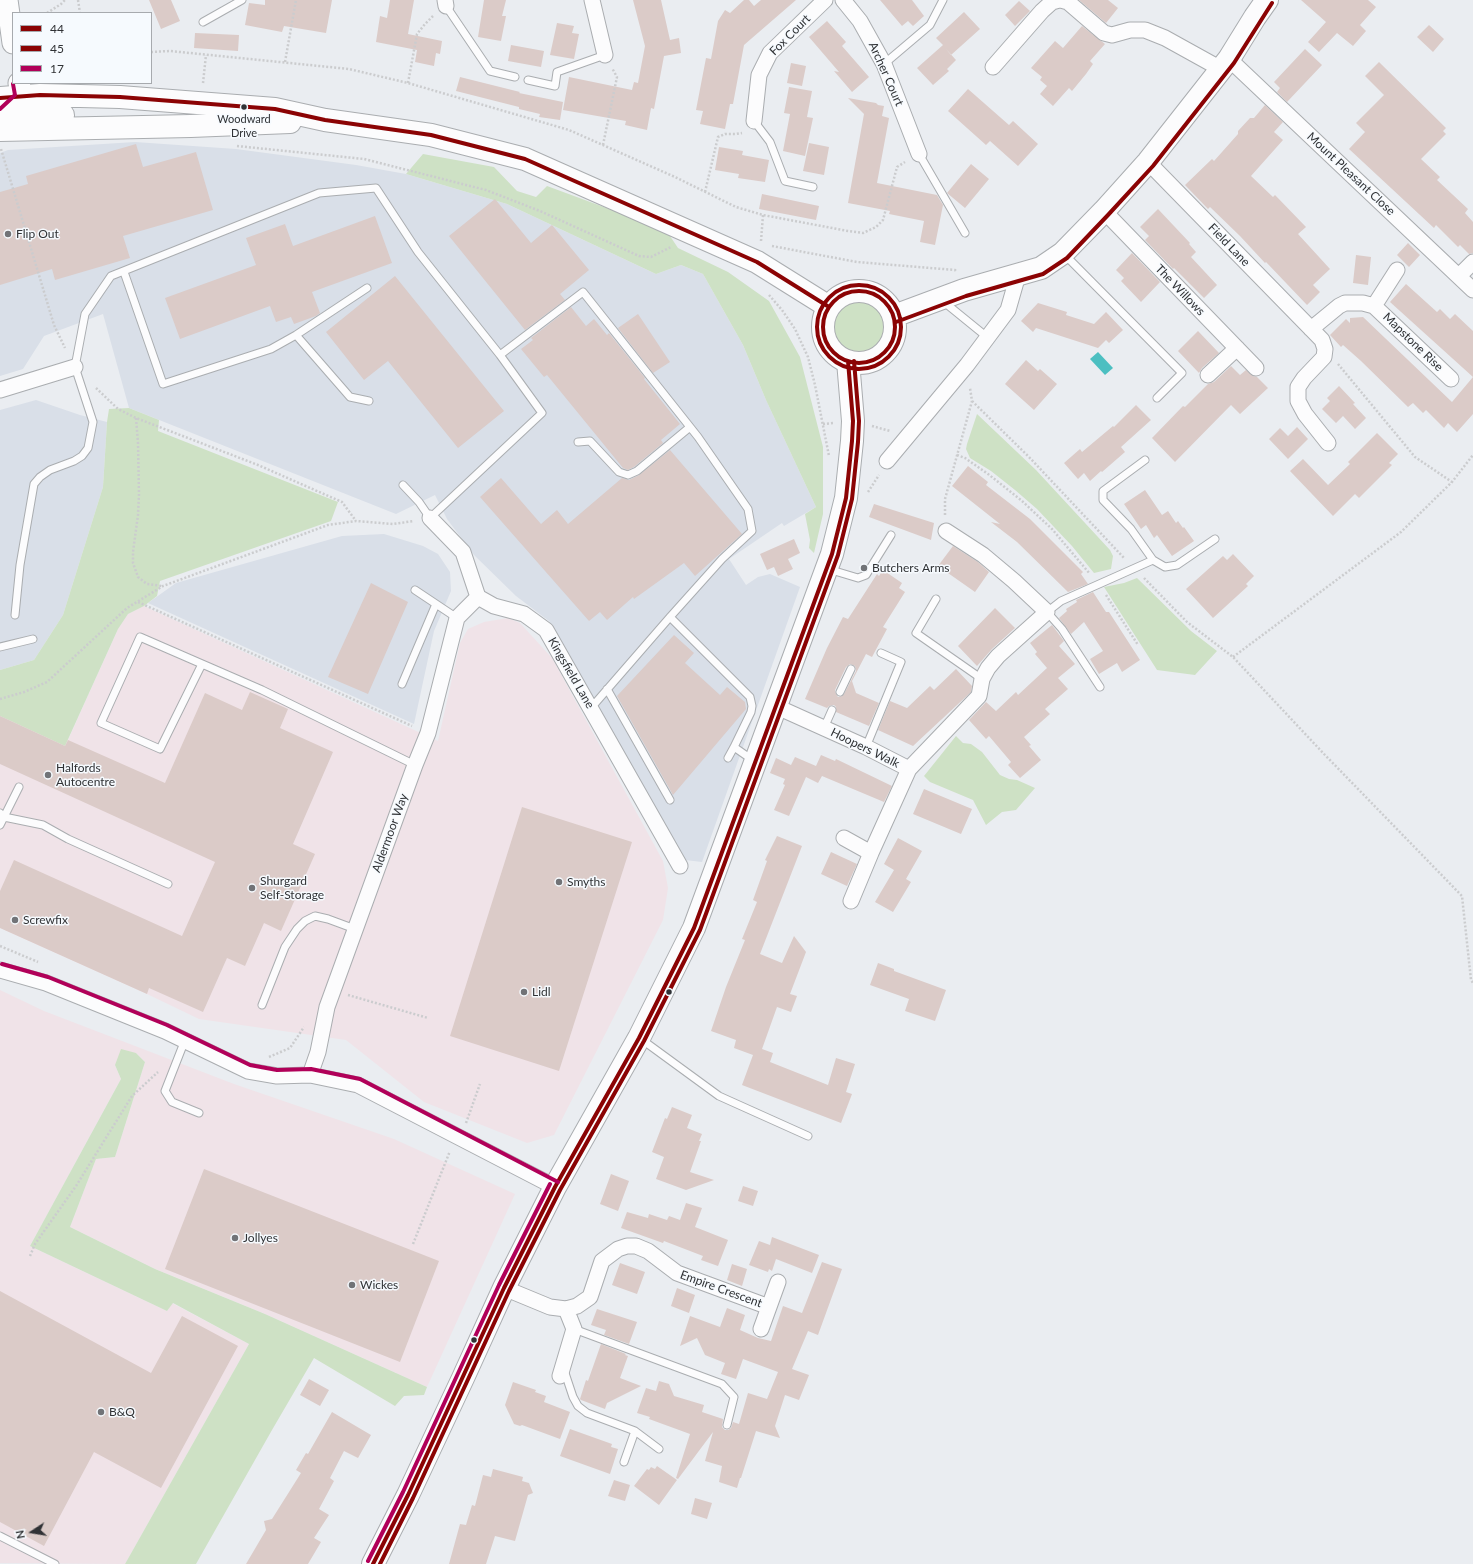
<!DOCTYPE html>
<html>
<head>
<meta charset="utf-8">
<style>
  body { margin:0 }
  #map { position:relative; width:1473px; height:1564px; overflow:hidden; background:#eaedf1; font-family:Lato,sans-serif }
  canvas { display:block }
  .legend { position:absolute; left:12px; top:12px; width:140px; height:72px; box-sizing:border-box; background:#f6fafe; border:1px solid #a7aaae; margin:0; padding:5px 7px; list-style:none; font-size:12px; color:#303235 }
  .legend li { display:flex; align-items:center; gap:8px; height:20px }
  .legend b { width:20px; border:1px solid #a7aaae }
  .north { position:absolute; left:12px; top:1512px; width:40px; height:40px; -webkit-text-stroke:3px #f6fafe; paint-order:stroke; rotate:258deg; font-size:11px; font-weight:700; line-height:16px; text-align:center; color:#303235 }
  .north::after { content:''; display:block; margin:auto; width:14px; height:18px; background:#303235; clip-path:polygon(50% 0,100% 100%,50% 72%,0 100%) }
</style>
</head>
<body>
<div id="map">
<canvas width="1473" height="1564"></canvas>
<ul class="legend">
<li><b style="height:5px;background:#8b0304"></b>44</li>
<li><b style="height:5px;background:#8b0304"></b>45</li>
<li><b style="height:5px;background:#b10059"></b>17</li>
</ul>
<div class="north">N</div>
</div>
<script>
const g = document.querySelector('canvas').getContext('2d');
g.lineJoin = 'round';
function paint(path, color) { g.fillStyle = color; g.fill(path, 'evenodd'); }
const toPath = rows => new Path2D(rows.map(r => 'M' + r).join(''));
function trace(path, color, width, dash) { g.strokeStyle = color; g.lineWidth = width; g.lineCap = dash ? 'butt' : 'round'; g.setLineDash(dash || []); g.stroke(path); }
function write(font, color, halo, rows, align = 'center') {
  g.font = font + ' Lato,sans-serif'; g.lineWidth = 3; g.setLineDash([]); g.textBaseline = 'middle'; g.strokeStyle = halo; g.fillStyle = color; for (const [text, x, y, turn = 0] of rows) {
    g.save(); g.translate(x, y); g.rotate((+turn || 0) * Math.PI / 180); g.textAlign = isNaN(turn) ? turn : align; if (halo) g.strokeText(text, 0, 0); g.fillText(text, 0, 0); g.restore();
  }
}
const commercial = toPath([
  [144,606,438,741,460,643,468,629,484,622,508,618,520,623,552,658,663,861,668,888,663,920,554,1135,527,1143,424,1102,346,1040,199,1019,147,994,0,928,0,716,68,740,118,629,128,614],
  [0,990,44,1011,234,1084,394,1139,515,1194,427,1387,265,1314,155,1269,70,1227,96,1159,115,1157,145,1062,136,1053,115,1065,121,1079,30,1246,167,1311,172,1303,249,1344,125,1564,0,1563]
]);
const built = toPath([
  [135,142,236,149,356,165,406,174,507,204,656,274,681,265,703,274,743,345,766,400,816,507,784,526,782,523,729,559,746,585,758,577,770,574,800,587,702,862,685,860,549,621,516,596,474,555,447,519,435,495,396,514,129,408,103,314,44,336,23,369,0,376,0,153,8,150],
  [36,400,80,415,107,422,103,487,63,615,34,660,0,670,0,410],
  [384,534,423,546,438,554,450,572,451,591,434,631,414,724,148,603,176,583,342,536]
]);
const green = toPath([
  [423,154,494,167,517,191,536,197,547,186,666,230,678,248,728,272,769,301,800,357,823,447,823,514,814,553,809,548,810,540,805,514,816,507,766,400,743,345,703,274,681,265,656,274,507,204,406,174],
  '831 327a28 28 0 1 1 56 0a28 28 0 1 1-56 0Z',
  [129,408,159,420,158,431,338,502,331,521,160,581,157,596,144,606,128,614,118,629,65,746,0,716,0,670,34,660,63,615,103,487,107,422,109,409],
  [977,414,1036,470,1110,550,1113,556,1111,569,1094,573,1072,546,1037,509,1015,490,991,471,970,458,966,449,967,444],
  [1137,578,1191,631,1217,651,1195,675,1157,670,1104,587,1124,583],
  [956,736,963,743,971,744,982,752,1000,775,1009,779,1017,780,1035,788,1016,810,1002,812,986,825,973,800,930,782,924,776],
  [121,1049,136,1053,145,1062,115,1157,96,1159,70,1227,155,1269,265,1314,427,1387,424,1395,404,1396,395,1406,314,1358,272,1430,196,1564,125,1564,249,1344,173,1303,167,1311,30,1246,121,1079,115,1065]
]);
const water = toPath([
  [1098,352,1113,368,1105,375,1090,359]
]);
const building = toPath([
  [149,0,171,0,180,21,161,29],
  [265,0,332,0,326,33,284,26,282,32,245,25,249,3,265,5],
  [390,0,414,0,408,34,442,41,440,54,436,53,434,66,415,62,417,50,376,42,380,16,387,18],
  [484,0,506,0,502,16,506,16,501,41,478,37],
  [633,0,661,0,670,40,679,38,681,53,664,56,654,109,651,108,647,130,625,125,626,121,563,110,569,77,632,90,634,82,638,83,645,46],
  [744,0,749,0,754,6,761,0,796,0,744,45,733,104,730,104,725,129,700,124,703,111,696,110,706,58,711,59,718,21,725,10,730,13],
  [880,0,912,0,924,16,913,26,908,21,902,26],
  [1079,0,1108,0,1118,8,1106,23],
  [1301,0,1368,0,1376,7,1360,25,1366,31,1353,46,1337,33,1319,52,1308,42,1326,22],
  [1019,1,1030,11,1015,26,1005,15],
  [964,12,980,29,951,55,946,49,956,60,947,69,949,71,933,85,917,68,943,45,936,38],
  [827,21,846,42,842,46,869,77,852,92,834,71,839,72,809,37],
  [557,23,574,26,572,33,579,34,574,59,550,55],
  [1429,25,1444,39,1433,52,1417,37],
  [1082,26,1105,44,1090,61,1093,64,1086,74,1072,91,1069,88,1053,106,1040,94,1047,86,1040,80,1042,77,1031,68,1055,41,1063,48],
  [195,33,239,35,238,51,194,48],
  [511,45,544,51,541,67,508,61],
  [1305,49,1322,65,1287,102,1277,92,1280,88,1274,82],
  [1379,62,1446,128,1443,131,1446,134,1421,159,1440,177,1437,180,1468,209,1465,213,1473,222,1473,253,1469,254,1460,245,1458,247,1436,225,1434,228,1349,149,1365,132,1356,123,1384,95,1365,76],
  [791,63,806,66,802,86,787,83],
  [460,77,520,92,519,93,563,102,560,120,539,117,540,114,519,109,519,107,456,91],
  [789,87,812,91,807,117,813,118,805,156,783,151,790,114,784,113],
  [968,89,1009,125,1013,121,1038,144,1018,166,990,141,986,145,948,111],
  [848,98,876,103,878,105,884,106,882,116,889,118,877,183,937,195,943,205,935,245,920,242,924,221,889,214,890,211,848,203,864,114],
  [1265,105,1283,122,1274,132,1283,140,1251,176,1273,197,1275,195,1306,227,1298,234,1330,269,1313,285,1320,292,1307,305,1266,262,1265,263,1240,236,1210,207,1208,209,1185,185,1212,159,1214,161,1238,134,1238,131,1250,118,1254,118],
  [809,143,829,147,824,175,803,171],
  [136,144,143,167,196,152,213,210,123,236,130,258,55,280,52,269,0,285,0,192,28,184,26,176],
  [719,147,743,151,742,155,769,160,765,182,738,178,739,174,715,170],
  [971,164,989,179,965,208,947,193],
  [762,194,819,206,816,220,759,209],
  [495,199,531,243,552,225,589,270,560,294,565,300,525,330,449,236],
  [1158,209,1190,243,1189,244,1196,252,1191,257,1217,285,1204,298,1174,268,1173,269,1145,240,1149,236,1140,227],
  [375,216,392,263,312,292,320,313,316,316,294,324,291,317,276,322,270,306,180,339,165,298,256,265,246,238,285,224,293,246],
  [1408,243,1420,255,1409,267,1397,255],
  [1132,253,1160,282,1141,302,1121,281,1124,278,1116,270],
  [1356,255,1371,257,1368,285,1353,283],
  [395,276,504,411,458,448,388,361,364,380,326,332],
  [1406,284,1437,312,1440,309,1450,319,1455,314,1473,331,1473,414,1457,432,1448,423,1444,428,1426,410,1423,413,1413,403,1408,407,1361,361,1343,345,1341,347,1330,335,1346,319,1350,323,1350,318,1363,317,1452,402,1473,377,1390,302],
  [1038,303,1067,312,1066,315,1094,324,1106,312,1123,330,1109,343,1106,340,1098,348,1036,328,1033,332,1021,321],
  [571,307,586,326,594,319,607,335,609,333,645,378,644,379,680,424,661,440,663,443,634,467,628,470,623,468,547,375,544,377,521,349,533,340,531,338],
  [638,314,670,362,653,373,618,328],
  [1198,331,1219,353,1202,368,1199,373,1178,351],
  [1026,360,1038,371,1040,369,1057,384,1034,410,1005,384],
  [1231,366,1240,375,1246,370,1253,376,1257,377,1268,388,1240,414,1231,405,1175,462,1152,438,1183,406,1185,407,1208,384,1214,382],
  [1339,386,1355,403,1353,404,1366,418,1355,429,1343,416,1336,423,1322,409,1330,401,1327,398],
  [1136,405,1151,420,1121,447,1125,452,1102,472,1101,471,1090,481,1084,473,1078,479,1064,463,1080,449,1082,452,1113,426,1114,427],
  [1297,427,1308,439,1288,459,1269,439,1280,428,1288,436],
  [1377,433,1398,454,1389,463,1392,465,1359,498,1355,494,1333,516,1290,471,1303,459,1328,485,1350,464,1348,462],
  [670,450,742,534,695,576,684,563,634,599,633,597,607,620,600,612,589,621,480,497,501,478,541,524,557,510,568,524,622,478,629,480,639,475],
  [968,466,988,482,986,485,1030,519,1083,572,1081,574,1088,584,1068,592,1017,542,991,522,1000,524,952,486],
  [1145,490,1162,515,1168,511,1176,523,1178,521,1183,528,1184,527,1194,541,1172,556,1157,535,1154,538,1146,525,1141,529,1124,504],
  [874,504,934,523,931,540,869,517],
  [794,539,800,553,788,559,793,569,778,576,774,567,767,570,760,554],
  [953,546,978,562,989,572,975,592,938,566],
  [1233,554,1254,576,1246,584,1248,586,1213,618,1186,589,1223,556,1227,560],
  [883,570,902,583,899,588,905,592,883,627,887,629,872,657,866,654,852,681,856,693,879,703,869,726,836,712,836,707,834,705,829,706,827,708,805,699,827,648,843,617,848,619,877,574,879,576],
  [850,664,855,666,856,671,844,694,842,696,838,697,836,694,835,690,846,667],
  [371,583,408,602,368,694,328,677],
  [1093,592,1106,612,1109,612,1140,660,1122,672,1117,663,1099,674,1090,659,1103,651,1084,622,1071,634,1059,618,1067,611,1066,609,1077,602,1076,600],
  [995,608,1015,628,992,649,977,666,958,646],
  [1052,625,1064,641,1059,646,1075,664,1058,678,1068,689,1045,709,1050,714,1024,737,1031,745,1029,746,1041,760,1020,778,1008,765,1011,762,989,736,986,739,969,720,986,702,996,711,1016,692,1018,695,1047,668,1035,654,1037,652,1030,643],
  [674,635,694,653,685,663,720,695,727,687,745,702,746,709,673,795,617,696],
  [956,669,972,686,971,692,913,746,878,730,890,701,907,708,930,686,934,690],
  [250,692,288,709,280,728,333,752,293,844,315,854,281,931,264,923,245,966,227,958,203,1012,149,988,147,994,0,928,0,891,14,860,182,936,215,862,0,764,0,716,65,746,68,740,165,783,205,693,242,710],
  [821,755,835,761,836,759,892,786,884,802,822,776,818,783,806,777,789,816,774,810,785,785,783,784,785,779,770,773,776,758,791,765,795,757,816,766],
  [924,789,972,809,961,834,913,814],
  [522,807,632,842,559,1071,450,1036],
  [777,836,802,846,760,954,782,963,794,936,806,952,790,994,797,996,791,1012,777,1007,762,1049,773,1053,770,1062,828,1085,836,1058,855,1064,846,1092,852,1094,841,1123,742,1085,753,1055,734,1048,736,1040,711,1031,726,987,745,940,742,939,757,902,753,900,767,861,765,860],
  [898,838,922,851,906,879,911,882,893,912,875,902,894,870,884,864],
  [831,852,857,864,847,886,821,874],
  [878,963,894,969,894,971,946,990,935,1021,905,1011,909,999,870,985],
  [672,1107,692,1115,687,1128,702,1134,699,1141,701,1141,690,1172,714,1180,686,1190,656,1179,664,1157,652,1152,665,1118,667,1119],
  [204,1169,439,1261,400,1362,165,1269],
  [611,1174,629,1181,618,1211,600,1204],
  [743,1186,758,1191,753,1206,738,1201],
  [686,1203,702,1208,695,1227,728,1240,718,1266,701,1260,703,1256,664,1241,663,1243,621,1228,627,1212,648,1218,649,1214,667,1220,669,1216,680,1220],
  [772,1237,819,1255,812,1273,776,1259,772,1271,769,1269,768,1272,749,1265,759,1241,770,1245],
  [822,1262,842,1269,818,1335,808,1331,792,1369,809,1375,799,1400,785,1395,775,1426,780,1438,756,1431,741,1478,740,1478,737,1488,719,1482,722,1466,705,1461,713,1432,678,1479,676,1478,690,1434,649,1419,650,1417,637,1413,646,1388,656,1391,659,1381,669,1384,674,1396,704,1405,702,1412,723,1419,722,1427,725,1430,728,1430,731,1428,733,1422,739,1424,748,1393,767,1399,778,1372,743,1359,736,1379,721,1374,725,1363,705,1355,697,1338,680,1346,690,1316,720,1327,727,1308,745,1315,740,1330,758,1338,771,1341,783,1306,802,1313],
  [620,1263,645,1272,637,1294,612,1285],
  [732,1264,747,1269,742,1286,727,1280],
  [677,1288,695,1295,689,1313,671,1306],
  [0,1291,151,1373,182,1316,238,1346,161,1488,94,1452,44,1546,0,1522],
  [597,1309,637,1322,629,1344,604,1335,606,1330,591,1325],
  [601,1344,626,1354,625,1355,628,1356,620,1378,641,1386,607,1403,605,1409,581,1400,580,1399,586,1380,588,1381],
  [309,1379,329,1390,320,1406,300,1395],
  [513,1382,536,1390,535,1392,546,1396,544,1402,570,1412,560,1439,522,1425,520,1426,514,1424,505,1405],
  [332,1412,371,1435,358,1458,344,1451,330,1478,334,1481,319,1509,329,1515,314,1538,321,1542,308,1564,246,1564,266,1530,264,1521,272,1519,301,1473,296,1470,306,1453,308,1454],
  [570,1429,612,1444,611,1447,618,1449,610,1474,560,1456],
  [657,1466,677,1480,659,1505,634,1486,647,1469,649,1470,651,1467,655,1469],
  [493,1469,523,1477,522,1481,529,1483,533,1493,528,1495,515,1541,495,1536,486,1564,449,1564,460,1524,466,1525,472,1505,475,1506,483,1475,491,1477],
  [614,1480,630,1485,625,1501,608,1496],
  [695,1498,712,1503,707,1519,691,1514]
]);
const path = toPath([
  [78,0,80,13],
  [47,13,61,4,65,0],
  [151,52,170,51,349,69,408,83,569,130,675,177,736,207,763,215,848,231,863,233,876,227,883,220,897,167,905,162],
  [285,62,296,0],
  [203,83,206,55],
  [408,83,417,34,425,24,433,16],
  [603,145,617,77,612,68],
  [237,146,364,159,486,190,540,211,639,256,651,257,671,247],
  [1,149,54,325,65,348],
  [705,192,718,137,725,134,736,134,742,133],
  [761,241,763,215],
  [772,246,857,262,955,270,956,271],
  [769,295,782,310,795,329,808,357,815,385,829,456],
  [1338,364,1415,457,1452,482],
  [96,388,118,409,136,418,258,465,342,502,356,521],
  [972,401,1029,457,1125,559],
  [136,418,138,443,139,494,138,515,133,552,133,563,138,577,147,584,162,586],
  [823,424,834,423],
  [872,426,890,431],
  [957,455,965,458,988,474,1021,500,1052,529,1090,574],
  [868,492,879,475],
  [945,515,945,499,972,401,970,388],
  [1144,578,1187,622,1233,657,1325,755,1462,896,1471,980,1473,983],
  [1106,595,1138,645],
  [138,602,412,726],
  [1233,657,1401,532,1452,482,1473,455],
  [0,699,24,692,47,682,127,608,163,586,328,525,356,521,393,524,414,521],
  [0,946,38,962],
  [348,995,428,1018],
  [269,1057,290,1048,304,1027],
  [466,1123,480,1084],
  [413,1244,450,1151],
  [30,1256,35,1244,76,1186,132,1096,158,1072]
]);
const lane = toPath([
  [446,6,490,71,515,77],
  [203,22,242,0],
  [884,64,930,25,943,0],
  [528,80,555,86,557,72,605,55],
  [754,121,770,142,785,181,813,187],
  [919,154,965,233],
  [1064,254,1182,373,1157,398],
  [124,272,163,384,271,349,296,335,367,288],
  [944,302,987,337],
  [296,335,350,397,369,401],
  [500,355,583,292,698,437,748,509,752,531,722,559,670,617,591,708],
  [578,442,590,441,619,472,628,475,637,471,690,427],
  [1145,460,1103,491,1103,500,1131,529,1153,560],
  [828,569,858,578,866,575,891,535],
  [415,590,457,618],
  [936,599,916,633,982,679],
  [15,615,20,565,34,484,40,477,50,470,74,461,82,456,88,448,93,422,75,367,85,314,111,276,319,193,376,188,418,252,500,355,542,413,430,518,419,502,403,485],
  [670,617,750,697,752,706,751,712,734,747,754,761],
  [0,647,33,639],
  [202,664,160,749,101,723,140,637,262,690,415,765],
  [402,684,436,604],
  [1100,687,1062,629,1047,612,1061,601,1153,560,1165,567,1177,565,1215,539],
  [607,689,670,800],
  [840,692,851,669],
  [824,728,832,710],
  [866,747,901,662,881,653],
  [728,758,734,747],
  [0,813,4,817,43,825,68,839,168,884],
  [0,825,19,787],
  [262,1005,285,947,297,929,305,921,315,916,328,919,355,929],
  [641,1039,719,1096,808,1136],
  [185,1040,165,1091,172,1102,199,1113],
  [574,1329,722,1384,734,1397,727,1425],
  [564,1370,573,1397,578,1406,587,1413,635,1431,659,1449],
  [624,1462,635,1431],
  [0,1536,55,1564]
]);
const street = toPath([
  [445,0,446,6],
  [592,0,605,55],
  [843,0,860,21,884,64,919,154],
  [1061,0,1068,2,1104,33,1112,35,1130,30,1145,30,1165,38,1221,69],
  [1229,59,1473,290],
  [993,67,1042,11,1052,2,1059,0],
  [754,121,759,75,770,53,825,0],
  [1148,162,1322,340,1325,349,1324,357,1304,378,1298,387,1298,401,1305,414,1328,443],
  [1104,211,1256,368],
  [1459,276,1473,262],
  [1374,306,1397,270],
  [1311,329,1339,306,1345,303,1363,303,1374,306,1451,379],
  [1208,375,1237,348],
  [0,390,75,367],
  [887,461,967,365,1008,310,1018,275],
  [430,518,463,552,478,597,494,606,524,614,546,630,680,866],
  [775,706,866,747,909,769,871,853,844,838],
  [909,769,979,696,982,679,988,668,998,656,1047,612,1014,581,983,555,946,531],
  [851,901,871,853],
  [0,970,46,983,165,1031,248,1071,277,1076,310,1075,358,1085,555,1187],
  [310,1075,318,1052,327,1007,415,765,428,733,457,618,478,597],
  [504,1288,550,1307,566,1309,577,1306,590,1297,602,1261,618,1249,627,1246,636,1246,648,1251,677,1273,769,1307],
  [761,1329,778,1282],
  [560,1376,574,1329,566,1309]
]);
const secondary = toPath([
  [7,0,13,43],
  [0,117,22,97,19,83]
]);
const primary = toPath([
  [0,98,40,95,120,97,275,109,325,120,431,135,525,159,757,262,829,307],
  [0,101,25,112,63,115],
  [0,130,191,126,290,122],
  '823 327a36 36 0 1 1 72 0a36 36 0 1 1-72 0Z',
  [894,316,964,290,1041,268,1063,253,1104,211,1148,162,1229,59,1255,17,1267,0],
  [373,1564,408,1495,463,1378,504,1288,555,1187,639,1038,694,928,832,554,846,498,852,441,853,421,848,361]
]);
const bus1 = toPath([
  [0,98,40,95,120,97,275,109,325,120,431,135,525,159,757,262,829,307],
  '823 327a36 36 0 1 1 72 0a36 36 0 1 1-72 0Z',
  [373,1564,408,1495,504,1288,555,1187,639,1038,694,928,832,554,846,498,852,441,853,421,848,361]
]);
const bus2 = toPath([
  '817 327a42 42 0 1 1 84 0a42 42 0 1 1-84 0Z',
  [896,322,966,296,1043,274,1067,258,1108,215,1153,166,1234,63,1272,3],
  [380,1564,413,1498,509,1291,560,1190,644,1041,700,930,838,555,852,499,858,442,859,421,854,361]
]);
const bus3 = toPath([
  [0,109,15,95,13,84],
  [2,964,48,977,167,1025,250,1065,277,1070,311,1069,360,1079,558,1182],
  [368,1561,403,1492,499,1285,550,1184]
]);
const markers = [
  [244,107,3.5,"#303235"],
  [8,234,4,"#717377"],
  [864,568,4,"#717377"],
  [48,775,4,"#717377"],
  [559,882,4,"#717377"],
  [252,888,4,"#717377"],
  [15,920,4,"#717377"],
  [524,992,4,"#717377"],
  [669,992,3.5,"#303235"],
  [235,1238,4,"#717377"],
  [352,1285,4,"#717377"],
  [474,1340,3.5,"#303235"],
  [101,1412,4,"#717377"]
];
const busNames = [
  ["Woodward",244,119],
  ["Drive",244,133]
];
const streetNames = [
  ["Fox Court",790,35,-45],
  ["Archer Court",886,74,66],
  ["Mount Pleasant Close",1351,174,43],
  ["Field Lane",1229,245,46],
  ["The Willows",1180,290,46],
  ["Mapstone Rise",1413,342,44],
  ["Kingsfield Lane",571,673,60],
  ["Hoopers Walk",865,748,26],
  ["Aldermoor Way",390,833,-70],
  ["Empire Crescent",721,1289,20]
];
const poiNames = [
  ["Flip Out",16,234],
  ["Butchers Arms",872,568],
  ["Halfords",56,768],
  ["Autocentre",56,782],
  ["Shurgard",260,881],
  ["Self-Storage",260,895],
  ["Smyths",567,882],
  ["Screwfix",23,920],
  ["Lidl",532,992],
  ["Jollyes",243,1238],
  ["Wickes",360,1285],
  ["B&Q",109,1412]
];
paint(commercial, '#f0e3e8');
paint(built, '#d9dfe8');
paint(green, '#cee1c5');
paint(water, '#4cbfc1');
paint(building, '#dbcbc8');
trace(lane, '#aaadb0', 9);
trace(street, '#aaadb0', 17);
trace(secondary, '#aaadb0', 23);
trace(primary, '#aaadb0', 24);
trace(path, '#cbccce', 2.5, [2, 2]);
trace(lane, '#fcfcfd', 7);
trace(street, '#fcfcfd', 15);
trace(secondary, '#fcfcfd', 21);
trace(primary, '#fcfcfd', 22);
trace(bus1, '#8b0304', 4);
trace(bus2, '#8b0304', 4);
trace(bus3, '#b10059', 4);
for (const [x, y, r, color] of markers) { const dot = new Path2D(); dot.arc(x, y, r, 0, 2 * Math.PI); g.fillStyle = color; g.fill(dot); trace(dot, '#f6fafe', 1.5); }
write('11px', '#303235', '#f6fafe', busNames);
write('12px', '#303235', '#f6fafe', streetNames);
write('12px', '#303235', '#f6fafe', poiNames, 'left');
</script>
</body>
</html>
